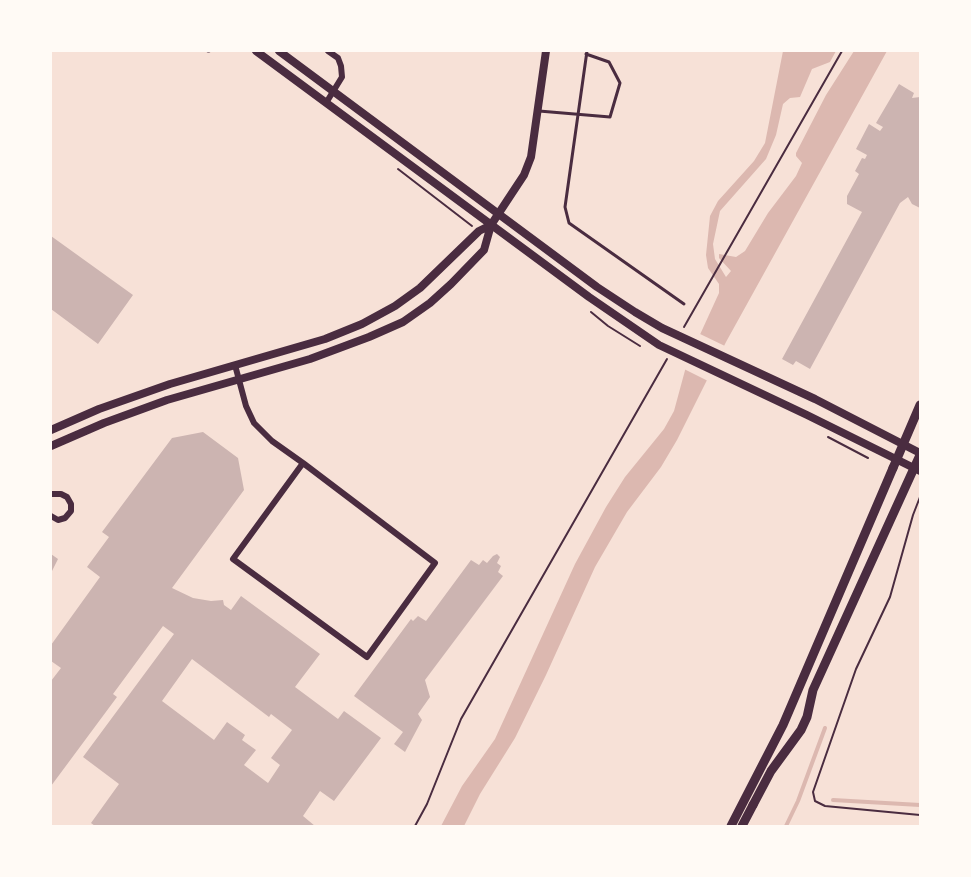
<!DOCTYPE html>
<html>
<head>
<meta charset="utf-8">
<style>
  body { margin:0 }
  #map { position:relative; width:971px; height:877px; overflow:hidden; background:#f7e1d7; font-family:Helvetica,sans-serif }
  canvas { display:block }
  .frame { position:absolute; inset:0; border:52px solid #fffaf5; pointer-events:none }
</style>
</head>
<body>
<div id="map">
<canvas width="971" height="877"></canvas>
<div class="frame"></div>
</div>
<script>
const g = document.querySelector('canvas').getContext('2d');
g.lineJoin = 'round';
function paint(path, color) { g.fillStyle = color; g.fill(path, 'evenodd'); }
const toPath = rows => new Path2D(rows.map(r => 'M' + r).join(''));
function trace(path, color, width, dash) { g.strokeStyle = color; g.lineWidth = width; g.lineCap = dash ? 'butt' : 'round'; g.setLineDash(dash || []); g.stroke(path); }
const water = toPath([
  [783,51,836,51,830,62,812,69,800,97,790,98,783,104,776,135,766,159,720,211,713,244,715,259,726,277,731,271,719,258,719,254,736,257,745,251,768,213,796,176,802,163,796,156,796,153,826,95,854,51,887,51,726,342,677,440,661,467,627,512,595,567,546,675,515,738,480,794,464,826,441,826,462,786,495,739,575,564,606,507,625,477,664,429,674,411,687,363,719,293,719,284,708,268,706,255,710,216,718,201,754,161,765,143]
]);
const pier = toPath([
  [698,333,727,347,710,382,682,368]
]);
const stream = toPath([
  [833,800,920,805],
  [786,826,798,801,825,728]
]);
const building = toPath([
  [899,84,914,93,912,98,920,97,920,208,912,204,908,197,900,203,810,369,796,361,793,365,782,359,862,212,847,204,847,196,859,174,855,171,862,158,865,159,867,155,856,149,869,124,880,131,883,127,876,123],
  [51,236,133,295,98,344,51,309],
  [203,432,238,458,244,490,172,588,193,598,211,601,223,600,224,605,231,610,241,596,320,654,295,687,338,719,344,711,381,738,334,801,320,791,303,816,315,826,95,826,91,823,119,784,83,757,174,634,163,626,113,694,117,697,51,786,51,681,61,668,51,661,51,645,100,577,87,567,109,537,102,532,172,438],
  [192,659,269,717,271,714,292,730,271,758,280,765,268,783,244,765,256,750,242,740,245,735,227,722,214,740,162,701],
  [51,554,58,559,51,573],
  [497,554,500,557,497,563,501,566,498,572,503,576,425,680,430,697,418,714,422,720,405,752,394,744,403,732,354,696,411,619,413,621,418,616,426,621,471,560,479,565,483,560,487,563,493,556]
]);
const path = toPath([
  [398,169,472,226],
  [591,312,608,326,640,346],
  [684,327,842,51],
  [828,437,868,458],
  [920,497,913,515,890,597,856,669,813,792,815,801,825,806,920,815],
  [415,826,427,804,461,719,667,359]
]);
const service = toPath([
  [208,51,209,51],
  [587,51,565,207,569,223,684,304],
  [539,111,610,117,620,83,609,62,586,54]
]);
const minor = toPath([
  [326,103,342,77,341,66,338,58,328,51],
  [235,365,246,406,254,423,272,441,303,463,435,563,367,657,233,559,303,463],
  [51,494,61,494,67,497,71,504,71,511,65,518,58,520,51,516]
]);
const tertiary = toPath([
  [51,430,99,409,170,384,325,339,362,324,395,306,420,288,479,231,491,225],
  [51,446,104,423,167,400,310,359,369,337,403,322,430,303,451,284,484,250,491,225,524,175,531,157,546,51]
]);
const secondary = toPath([
  [256,51,589,297,659,345,807,415,920,471],
  [279,51,597,287,635,312,662,328,815,399,920,453]
]);
const primary = toPath([
  [893,468,920,405],
  [753,805,771,771,801,730,807,717,813,690,920,455]
]);
const trunk = toPath([
  [731,826,783,725,893,468],
  [742,826,753,805]
]);
paint(water, '#dcb8b0');
paint(pier, '#f7e1d7');
trace(stream, '#dcb8b0', 4);
paint(building, '#ccb4b1');
trace(path, '#4a2c40', 2);
trace(service, '#4a2c40', 3);
trace(minor, '#4a2c40', 6);
trace(tertiary, '#4a2c40', 8);
trace(secondary, '#4a2c40', 8);
trace(primary, '#4a2c40', 9);
trace(trunk, '#4a2c40', 9);
</script>
</body>
</html>
